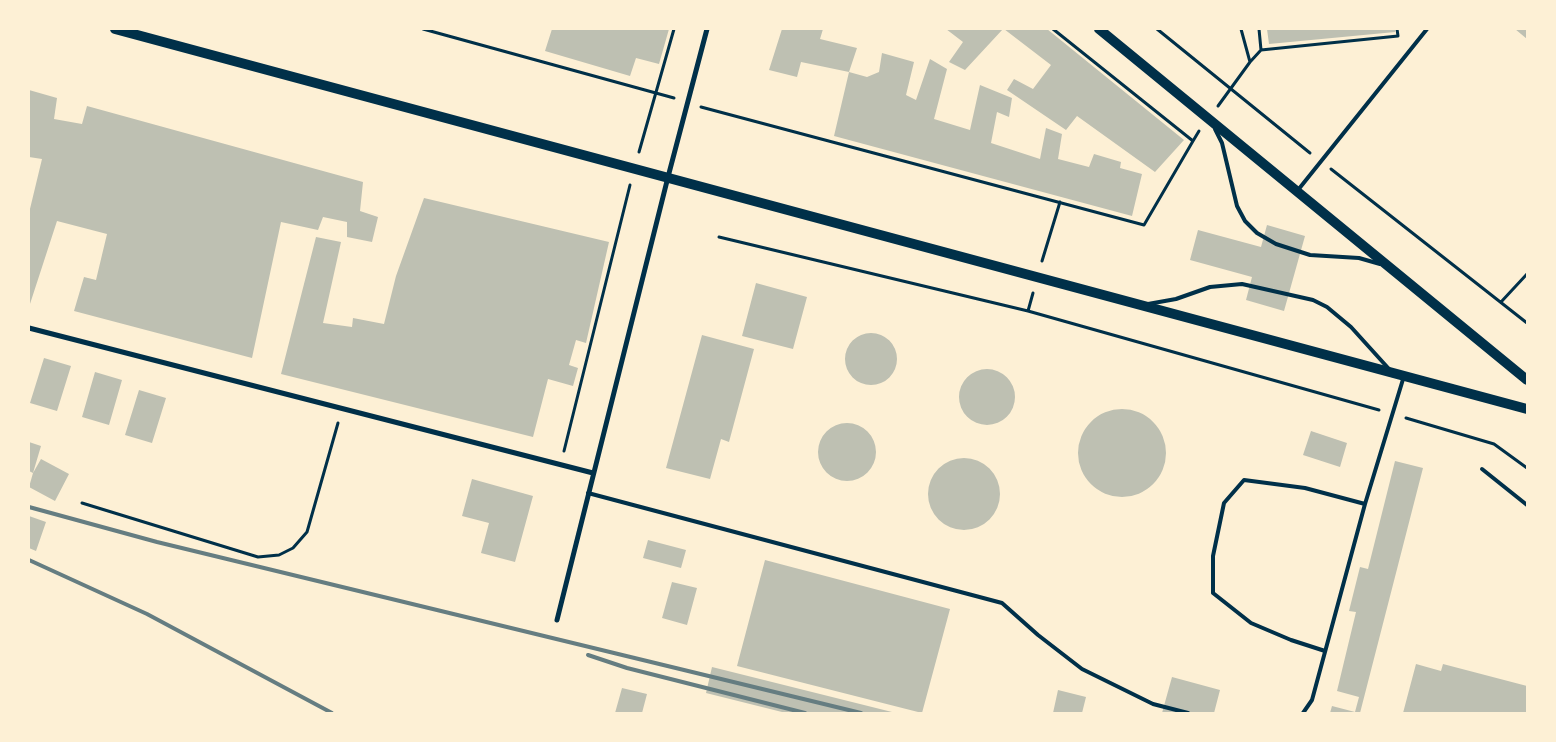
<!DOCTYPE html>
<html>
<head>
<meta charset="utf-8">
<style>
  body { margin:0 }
  #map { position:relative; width:1556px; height:742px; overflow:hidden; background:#fdf0d5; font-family:Helvetica,sans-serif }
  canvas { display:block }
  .frame { position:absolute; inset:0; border:30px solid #fdf0d5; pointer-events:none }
</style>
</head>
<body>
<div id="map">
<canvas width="1556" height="742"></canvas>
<div class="frame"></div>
</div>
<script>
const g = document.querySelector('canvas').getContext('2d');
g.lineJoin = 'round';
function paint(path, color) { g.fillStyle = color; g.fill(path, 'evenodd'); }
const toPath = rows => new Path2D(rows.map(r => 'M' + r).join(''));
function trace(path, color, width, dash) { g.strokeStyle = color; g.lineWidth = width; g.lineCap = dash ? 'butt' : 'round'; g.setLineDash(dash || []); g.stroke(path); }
const building = toPath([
  [552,29,669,29,659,64,636,58,630,76,545,51],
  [782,29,823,29,820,39,857,48,849,72,867,77,879,72,882,53,914,62,906,95,916,100,930,59,947,69,934,119,970,130,980,85,1012,98,1009,117,997,112,991,143,1040,159,1046,128,1062,134,1058,159,1089,167,1094,154,1121,162,1120,168,1142,174,1132,216,834,136,849,72,801,62,797,77,769,70],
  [946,29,1003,29,965,70,949,62,963,42],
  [1004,29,1047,29,1184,140,1155,172,1077,116,1066,130,1007,90,1014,79,1033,89,1051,65],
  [1267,29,1395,29,1395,32,1269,44],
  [1515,29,1527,29,1527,39],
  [29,90,57,98,54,119,82,124,87,106,363,182,360,211,378,217,372,242,347,237,347,222,323,217,318,230,281,222,252,358,74,311,84,277,96,280,107,234,57,221,29,307,29,213,42,159,29,157],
  [424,198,609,242,586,343,576,340,569,365,578,368,573,386,548,379,533,437,281,374,316,237,341,242,323,323,352,327,353,318,384,324,396,276],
  [1267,225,1305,236,1284,311,1246,300,1252,277,1190,260,1198,230,1261,247],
  [756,283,807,297,793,349,742,336],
  '845 359a26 26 0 1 1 52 0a26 26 0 1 1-52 0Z',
  [702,335,754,349,729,442,721,439,710,479,666,468],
  [44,358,71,366,57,411,30,403],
  '959 397a28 28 0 1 1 56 0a28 28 0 1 1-56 0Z',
  [95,372,122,380,109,425,82,417],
  [139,390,166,398,152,443,125,435],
  '1078 453a44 44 0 1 1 88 0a44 44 0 1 1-88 0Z',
  '818 452a29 29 0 1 1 58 0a29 29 0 1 1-58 0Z',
  [1311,431,1347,443,1340,467,1303,455],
  [29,442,41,446,33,473,41,459,69,474,55,501,29,487,33,473,29,471],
  '928 494a36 36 0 1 1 72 0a36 36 0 1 1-72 0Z',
  [1395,461,1423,468,1360,713,1330,713,1332,706,1355,712,1359,697,1337,691,1356,612,1349,611,1360,567,1368,569],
  [472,479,533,496,515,562,481,553,489,523,462,516],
  [29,516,46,522,36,551,29,548],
  [648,540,686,550,681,568,643,558],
  [765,560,950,609,922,713,737,666],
  [672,582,697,588,687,625,662,618],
  [1416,664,1441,671,1443,664,1527,686,1527,713,1403,713],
  [712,667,896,713,786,713,706,693],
  [1172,677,1220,690,1214,713,1162,713],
  [622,688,647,694,642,713,615,713],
  [1058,690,1086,697,1082,713,1053,713]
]);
const path = toPath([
  [423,29,674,98],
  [1157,29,1310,153],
  [1241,29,1250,62,1261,50,1398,36,1397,29],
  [1259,29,1261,50],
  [1218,106,1250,62],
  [701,107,1144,225,1193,141,1053,29],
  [1193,141,1199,131],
  [639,152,674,29],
  [1331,169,1527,323],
  [719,237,1028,311,1379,410],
  [1042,261,1060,202],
  [1501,302,1527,274],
  [1028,311,1033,293],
  [1406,418,1494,444,1527,468],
  [564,451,630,185],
  [82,503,258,557,279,555,293,548,307,532,338,423]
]);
const service = toPath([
  [1215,129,1222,143,1237,206,1245,221,1257,233,1276,244,1310,255,1359,258,1380,264],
  [1298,190,1427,29],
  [1148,304,1176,299,1210,287,1242,284,1313,300,1327,307,1351,327,1389,369],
  [1482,469,1527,505],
  [588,493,1002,603,1038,635,1082,669,1153,704,1188,713],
  [1325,651,1291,640,1251,623,1213,593,1213,556,1224,503,1244,480,1305,488,1365,504],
  [1303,713,1312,700,1365,504,1404,376]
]);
const minor = toPath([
  [29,328,593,473],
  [557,620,668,177,707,29]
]);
const secondary = toPath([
  [115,29,1527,409],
  [1099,29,1527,380]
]);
const rail = toPath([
  [29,507,157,542,861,713],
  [29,560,147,614,332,713],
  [588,655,627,668,805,713]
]);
paint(building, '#bec0b2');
trace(path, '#003049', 3);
trace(service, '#003049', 4);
trace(minor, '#003049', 5);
trace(secondary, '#003049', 10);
trace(rail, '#657d81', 4);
</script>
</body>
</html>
